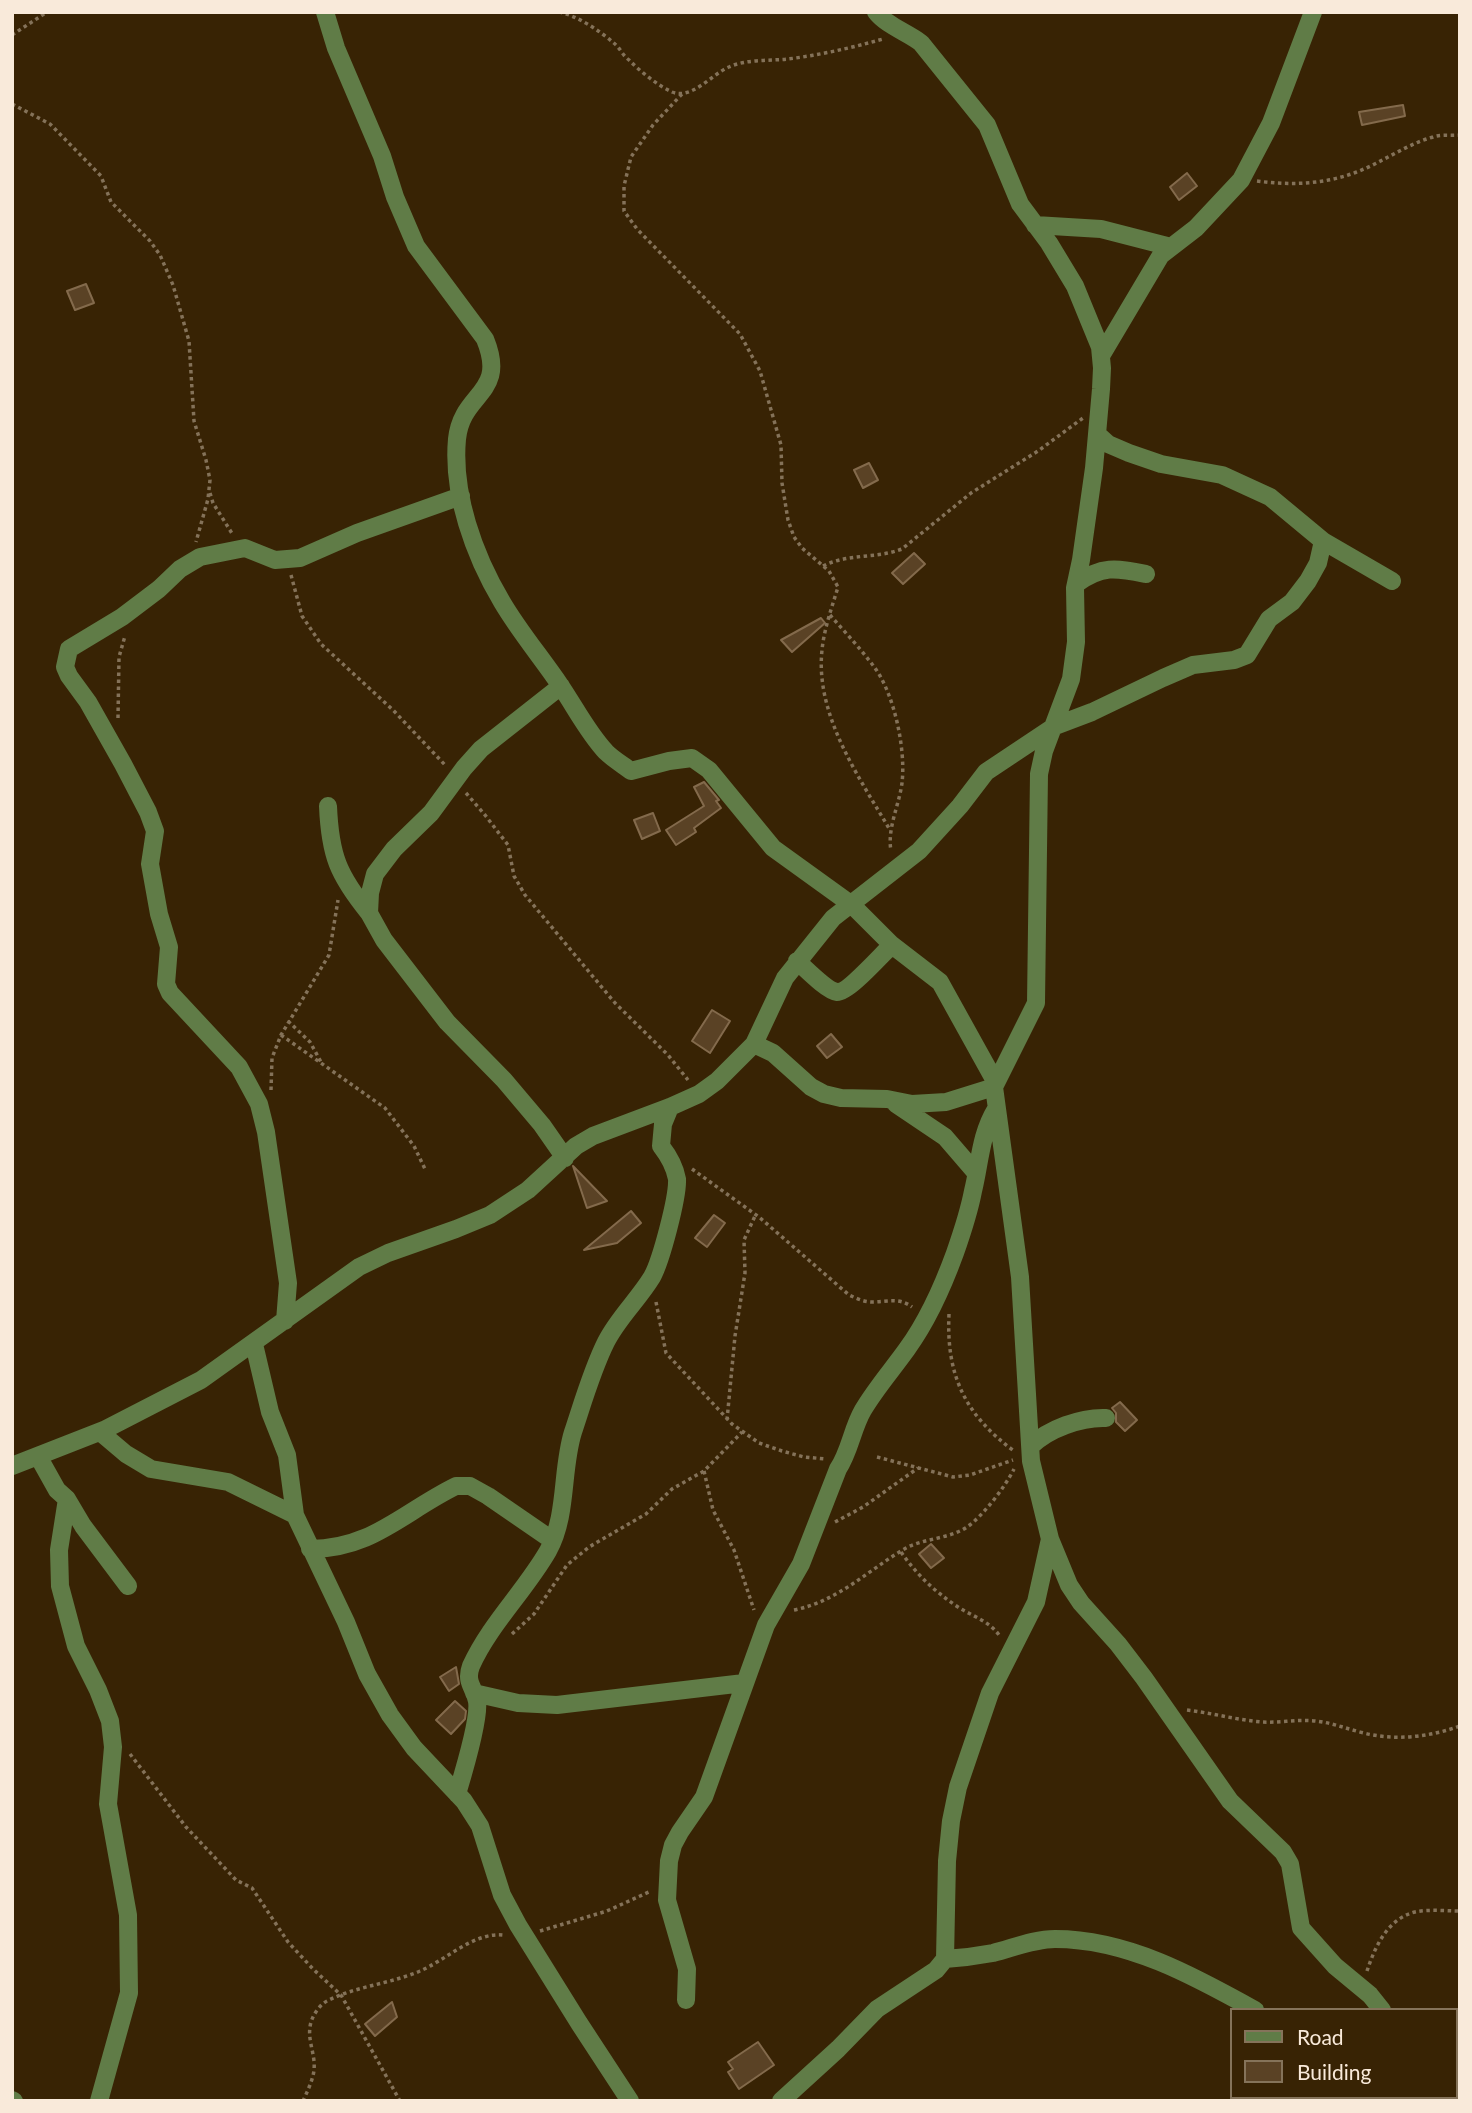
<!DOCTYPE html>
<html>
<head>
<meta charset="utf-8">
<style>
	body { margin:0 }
	#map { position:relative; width:1472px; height:2113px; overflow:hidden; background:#382304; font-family:Lato,sans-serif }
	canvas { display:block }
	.frame { position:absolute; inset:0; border:14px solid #f9eada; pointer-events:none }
	.legend { position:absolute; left:1230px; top:2008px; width:228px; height:91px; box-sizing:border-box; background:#382304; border:2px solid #85735a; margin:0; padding:9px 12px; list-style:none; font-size:21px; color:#f9eada }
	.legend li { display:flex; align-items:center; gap:14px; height:35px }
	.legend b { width:35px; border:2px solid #85735a }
</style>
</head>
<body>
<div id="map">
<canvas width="1472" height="2113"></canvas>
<div class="frame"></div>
<ul class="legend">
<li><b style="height:9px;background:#607c47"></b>Road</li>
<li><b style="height:19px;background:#5a4225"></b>Building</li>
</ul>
</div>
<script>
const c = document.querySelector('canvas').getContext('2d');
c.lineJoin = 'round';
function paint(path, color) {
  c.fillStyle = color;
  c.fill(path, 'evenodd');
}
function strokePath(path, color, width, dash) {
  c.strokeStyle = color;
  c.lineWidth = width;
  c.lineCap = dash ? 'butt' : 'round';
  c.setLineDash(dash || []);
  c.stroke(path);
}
const building = new Path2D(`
	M1403 105 1405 116 1362 125 1359 112Z
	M1187 173 1197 186 1179 200 1170 187Z
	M86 284 94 303 75 310 67 291Z
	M869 463 878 480 863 488 854 470Z
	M914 553 925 564 903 584 892 573Z
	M821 618 825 623 792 652 781 640Z
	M704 782 719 800 716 801 721 808 694 828 696 832 676 845 666 830 704 806 694 787Z
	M653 813 660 831 642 839 634 820Z
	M712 1010 730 1021 710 1053 692 1041Z
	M831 1034 842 1047 827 1058 817 1046Z
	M573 1166 607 1201 587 1208Z
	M631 1211 641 1223 617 1243 584 1250Z
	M714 1215 725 1223 707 1247 695 1238Z
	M1120 1402 1137 1420 1125 1431 1116 1422V1413L1112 1408Z
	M931 1544 944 1558 931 1568 919 1554Z
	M456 1667 459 1684 449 1691 440 1677Z
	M455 1701 466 1711 465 1719 451 1734 436 1720Z
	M392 2002 397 2017 375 2036 365 2024Z
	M758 2042 774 2065 739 2089 728 2072 733 2069 728 2062Z`);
paint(building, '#5a4225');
strokePath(building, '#836a4c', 2);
strokePath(new Path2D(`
	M559 12C578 16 600 31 615 44 620 48 623 56 629 60 641 72 657 85 672 92 692 100 712 74 729 67 746 59 769 61 788 59 820 55 851 48 883 39
	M12 35 47 12
	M682 94 653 125 631 157 624 186V211L637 229 740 334 760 371 781 445 782 483 788 520 794 537 802 548 829 571 838 587C832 607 824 629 822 650 815 715 859 777 890 830
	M12 104 50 124 101 176 111 202 150 241 160 255 173 285 189 341 194 421 206 460 210 480 208 499 196 542
	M1257 181C1293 186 1330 184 1364 169 1387 159 1408 144 1433 137 1441 134 1451 136 1460 135
	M210 493 213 503 233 535
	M823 566C849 553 876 559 902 549L971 493 1038 451 1083 418
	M291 575 302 616 321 644 393 710 446 766
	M830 615C844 631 859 647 872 664 894 691 906 749 902 783 899 806 887 828 891 851
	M118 718 119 657 125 636
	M466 793 485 815 508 845 514 876 525 895 615 1003 668 1055 688 1080
	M288 1021 310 1042 321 1062
	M281 1035 385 1108 414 1146 425 1169
	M271 1090 272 1058 281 1035 329 955 338 900
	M692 1169 759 1217 849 1295C856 1298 863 1302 872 1302 887 1302 899 1297 912 1307
	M656 1302 666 1353 732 1424 759 1443 782 1451 804 1457 826 1459
	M949 1314C946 1375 965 1415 1014 1451
	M727 1420 735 1336 745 1273 744 1240 755 1216
	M877 1457 953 1477 970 1475 1013 1460
	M704 1471 713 1510 734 1550 754 1610
	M835 1522 863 1507 918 1468
	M901 1552C917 1575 934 1591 958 1607 972 1616 989 1621 999 1635
	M794 1610C839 1601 868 1570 906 1548 925 1538 949 1539 967 1527 983 1516 1005 1487 1014 1469
	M512 1634 534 1614 567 1565 589 1547 646 1514 672 1489 704 1471 742 1432
	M1187 1710C1212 1713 1237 1720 1262 1722 1280 1723 1298 1719 1316 1721 1333 1723 1347 1729 1364 1733 1395 1741 1429 1737 1460 1726
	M130 1754 186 1827 236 1880 252 1888 288 1942 313 1969 341 1995 400 2101
	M540 1931 607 1911 651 1891
	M1367 1971C1375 1947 1387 1919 1415 1912 1429 1909 1446 1911 1460 1911
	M303 2101C307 2092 313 2080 314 2070 316 2052 304 2036 313 2017 316 2011 321 2004 327 2001 356 1986 390 1984 420 1971 446 1960 474 1932 503 1935
	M1263 2101 1265 2097`), '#847259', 3.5, [3.5, 3.5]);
strokePath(new Path2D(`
	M325 12 336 48 382 156 395 197 416 246 485 339C508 395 462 391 457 439 452 494 474 555 502 602 519 631 541 657 560 685 575 707 588 733 606 752 613 759 623 765 631 771L669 761 692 758 709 770 773 848 852 905 892 945 940 982 996 1083
	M876 12C887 26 907 32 921 43L987 125 1020 204 1049 243 1075 286 1100 347 1102 368 1101 389 1094 468 1081 560 1075 588 1076 642 1071 679 1044 751 1039 774 1036 1003 994 1087 1020 1277 1031 1461 1050 1539 1069 1585 1081 1603 1118 1644 1144 1678 1230 1801 1283 1852 1290 1864 1301 1928 1335 1966 1370 1995 1382 2010
	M1035 225 1101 229 1171 247
	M1101 356 1161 255 1196 228 1241 180 1271 123 1313 12
	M1097 434 1108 444 1129 453 1161 464 1222 475 1270 497 1323 541 1392 581
	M1076 584C1102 565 1116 568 1146 574
	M561 686 481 749 464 768 431 813 394 849 375 874 370 893 369 913 384 940 447 1022 504 1080 542 1125 565 1158
	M328 806C330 855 338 875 369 913
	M797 961C805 968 827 991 837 992 848 993 882 954 892 945
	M754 1044 773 1053 811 1087 824 1094 841 1098 887 1099 912 1104 946 1102 994 1087
	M896 1104 945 1137 976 1173
	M285 1321 288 1283 266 1132 259 1104 239 1067 170 993 166 984 169 947 159 914 150 864 155 831 148 812 123 764 88 702 69 676 65 667 69 649 122 617 159 589 180 569 200 557 245 548 275 560 300 558 357 533 461 496
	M254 1344 270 1412 287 1455 295 1515 346 1622 367 1674 390 1715 414 1748 464 1801 480 1826 502 1895 518 1925 579 2023 630 2101
	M100 1432 126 1454 151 1469 228 1482 295 1515
	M1031 1446C1048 1429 1081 1417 1106 1418
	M38 1456 57 1490 67 1499 83 1526 128 1586
	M12 1466 104 1430 201 1380 359 1267 388 1253 456 1229 490 1215 528 1190 576 1146 593 1136 670 1107 699 1094 717 1081 754 1044 785 978 833 918 919 851 960 806 986 772 1055 726 1092 712 1163 678 1193 665 1234 660 1247 655 1269 619 1292 602 1308 581 1318 563 1323 541
	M67 1499 59 1550 60 1586 76 1646 98 1690 110 1721 113 1747 108 1804 128 1915 129 1993 99 2101
	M310 1549C372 1549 403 1512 456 1486H470L488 1496 552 1540
	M474 1693 518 1703 557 1705 744 1683
	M457 1794C463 1774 480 1719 477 1701 474 1687 465 1682 471 1666 490 1624 525 1591 548 1551 568 1515 561 1470 573 1432 583 1402 592 1370 606 1342 618 1318 638 1300 652 1277 661 1261 678 1197 677 1179 675 1168 668 1155 661 1146L663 1124 670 1107
	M945 1959C961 1958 977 1956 993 1953 1013 1948 1034 1939 1055 1939 1127 1939 1194 1976 1255 2010
	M686 2000 687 1969 667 1900 669 1861 673 1845 680 1832 704 1797 766 1625 801 1564 838 1469C850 1451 852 1429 863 1410 876 1388 892 1370 907 1349 928 1320 943 1286 955 1253 962 1233 969 1212 973 1191 980 1163 980 1135 996 1109
	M1432 2097 1434 2101
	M12 2100 14 2101
	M781 2101 838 2049 877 2009 936 1970 945 1959 947 1861 951 1821 958 1787 990 1693 1036 1602 1050 1539`), '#607c47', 18);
</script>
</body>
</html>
